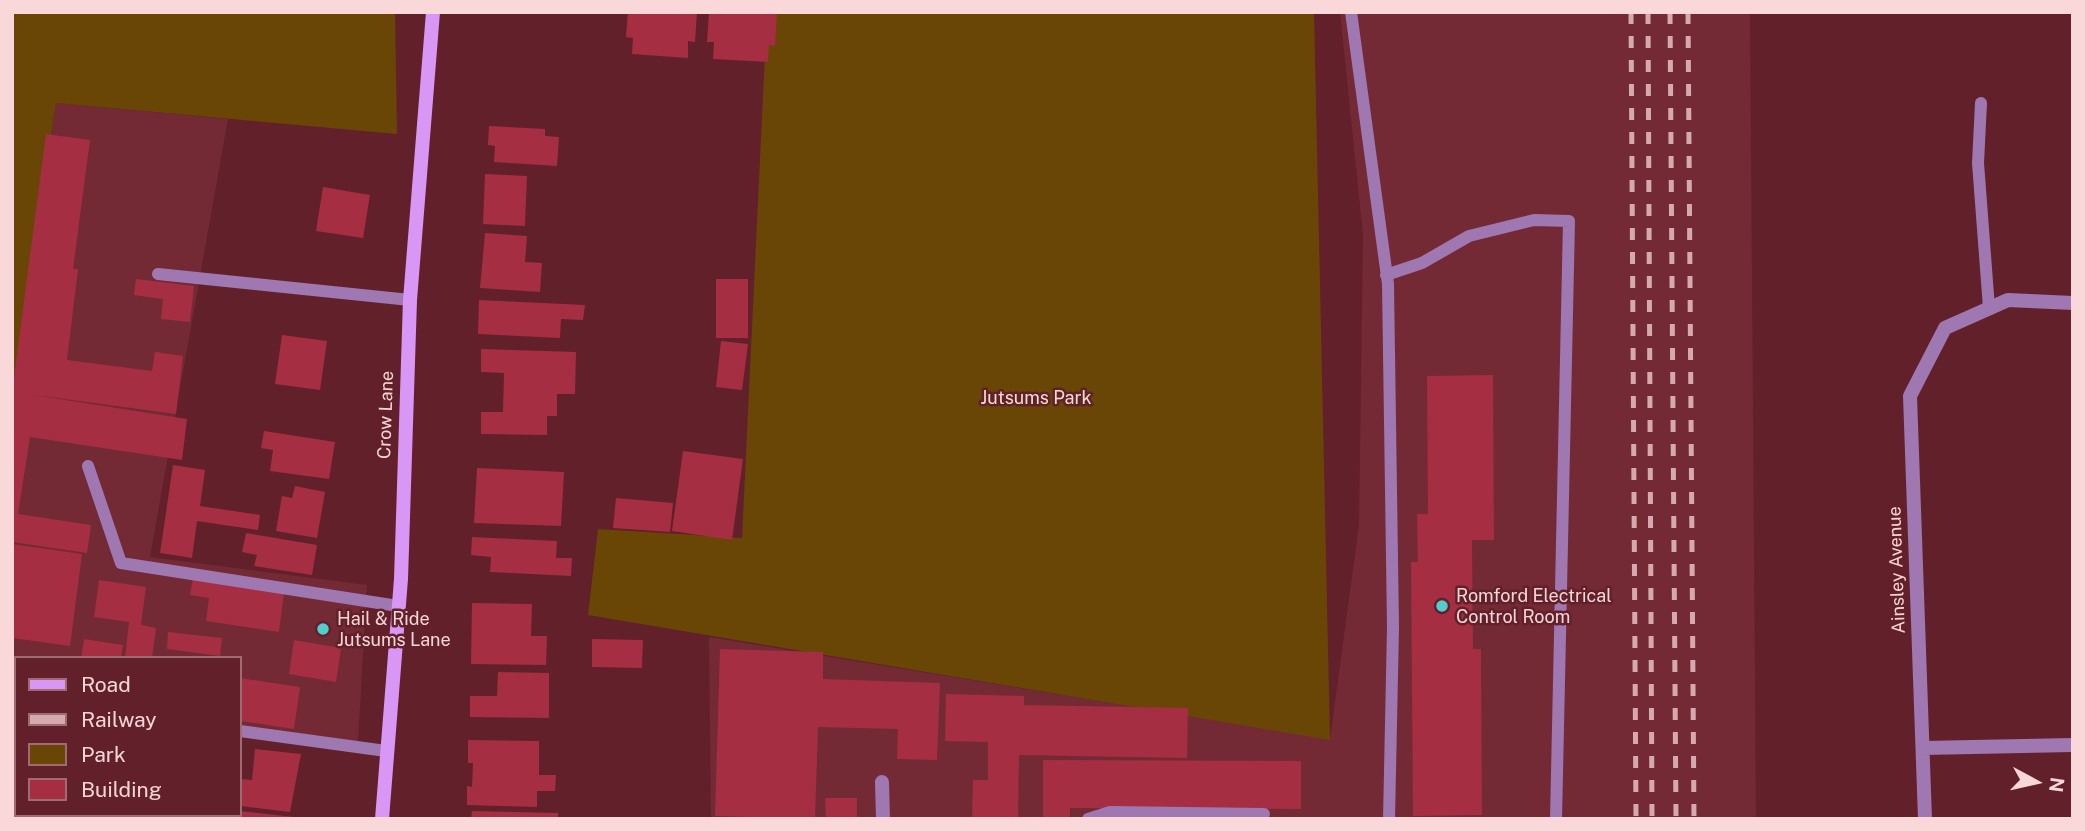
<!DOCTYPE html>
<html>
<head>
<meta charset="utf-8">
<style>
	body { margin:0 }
	#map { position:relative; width:2085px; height:831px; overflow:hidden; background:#62202a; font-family:"Public Sans",sans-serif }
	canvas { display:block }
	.frame { position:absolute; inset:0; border:14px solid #fad8da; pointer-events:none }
	.legend { position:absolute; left:14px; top:656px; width:228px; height:161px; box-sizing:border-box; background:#62202a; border:2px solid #9f6a70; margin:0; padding:9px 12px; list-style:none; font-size:21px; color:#fad8da }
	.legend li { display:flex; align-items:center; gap:14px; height:35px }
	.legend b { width:35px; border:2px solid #9f6a70 }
	.north { position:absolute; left:2001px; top:747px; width:70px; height:70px; -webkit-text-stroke:5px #62202a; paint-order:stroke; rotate:98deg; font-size:19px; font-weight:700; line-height:28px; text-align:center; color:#fad8da }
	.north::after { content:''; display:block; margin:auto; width:24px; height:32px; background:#fad8da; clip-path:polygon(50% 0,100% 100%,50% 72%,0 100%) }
</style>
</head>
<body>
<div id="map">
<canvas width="2085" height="831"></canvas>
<div class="frame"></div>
<ul class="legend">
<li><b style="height:9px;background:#d897f4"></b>Road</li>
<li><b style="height:9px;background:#d4aaae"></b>Railway</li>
<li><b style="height:19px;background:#694606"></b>Park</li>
<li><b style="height:19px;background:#a52e43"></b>Building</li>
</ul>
<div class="north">N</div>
</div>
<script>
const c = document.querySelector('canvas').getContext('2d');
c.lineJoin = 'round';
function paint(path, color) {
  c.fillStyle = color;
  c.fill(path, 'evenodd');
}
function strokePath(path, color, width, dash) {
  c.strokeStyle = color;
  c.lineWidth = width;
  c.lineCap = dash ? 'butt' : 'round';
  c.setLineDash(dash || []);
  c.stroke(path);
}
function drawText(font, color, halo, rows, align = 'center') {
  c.font = font + ' "Public Sans",sans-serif';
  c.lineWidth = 5;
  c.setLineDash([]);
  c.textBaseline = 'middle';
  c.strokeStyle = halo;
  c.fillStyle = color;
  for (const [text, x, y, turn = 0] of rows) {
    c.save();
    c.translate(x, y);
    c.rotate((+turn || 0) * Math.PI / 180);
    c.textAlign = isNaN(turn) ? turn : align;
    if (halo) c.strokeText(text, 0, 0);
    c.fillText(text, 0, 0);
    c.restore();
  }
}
paint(new Path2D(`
	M1340 12H1750L1756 819H711L709 637 1330 739 1359 525 1363 235Z
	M56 103 228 119 150 557 367 585 358 742 240 728V658H16V700L12 699V391Z`), '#732a35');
paint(new Path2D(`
	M12 12H395L397 134 56 103 12 391Z
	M767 12H1314L1330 740 588 615 598 529 742 538Z`), '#694606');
paint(new Path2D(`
	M628 12H697L695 42 688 41V58L632 54 633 38 626 37Z
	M709 12H777L775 46 769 45 768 62 713 59 714 42H707Z
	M489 126 545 129V136L559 137 557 166 494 162 495 146 488 145Z
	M46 134 90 140 73 269H78L67 360 152 371 155 352 183 356 176 414 27 394 187 419 182 460 30 437 18 514 91 525 87 553 12 542V392Z
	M485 174 527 176 525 226 483 224Z
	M323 187 370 195 363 238 316 231Z
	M485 233 527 236 525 262 542 263 540 292 480 288Z
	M136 279 194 286 190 322 161 319 163 299 134 295Z
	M716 279H748V338H716Z
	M479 300 585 305 583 320 561 319 560 338 478 334Z
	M282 335 327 341 320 390 275 384Z
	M721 341 748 344 742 390 716 387Z
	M481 349 576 352 575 394H557V416H547V435L481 434V412H503L504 373 481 372Z
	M1493 375 1494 540H1472L1473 649H1481L1482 815 1413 816 1411 562H1418L1417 514H1428L1427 376Z
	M264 431 335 442 329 479 270 471 273 450 261 448Z
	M683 451 743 459 732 540 672 531Z
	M173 465 205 470 200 506 260 515 258 530 197 521 192 558 160 553Z
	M477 468 564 472 561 526 474 523Z
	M295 486 325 492 317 538 276 531 282 496 292 498Z
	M616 498 673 503 670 532 613 528Z
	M246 533 317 545 312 575 254 566 257 555 242 552Z
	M472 537 557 541 556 558H572L571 576 490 572 491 557 471 555Z
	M12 544 82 554 70 646 12 638Z
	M193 579 284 592 279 632 206 621 209 598 190 595Z
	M99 580 146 587 141 625 156 628 152 658H125L129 622 94 617Z
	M472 603 532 604 531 636H547L546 665 471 664Z
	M168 632 222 638 220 656 167 649Z
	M84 639 123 645 121 658H81Z
	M592 639 643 640 642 668 592 667Z
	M294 640 341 648 336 682 289 674Z
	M720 649 823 652V679L940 683 937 760 897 759 898 729 818 727 815 819 715 816Z
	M498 672 549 673V718L470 717V696H497Z
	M240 678 300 687 294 729 240 721Z
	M946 694 1024 696V705L1188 708 1187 758 1019 755 1018 819H972L973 780H988V742L945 741Z
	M468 740 539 741V775H556L555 791H537V807L467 805V786L472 787 473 763H468Z
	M255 749 301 754 290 812 240 806V779L252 780Z
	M1043 760 1301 761V809L1070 808V819H1043Z
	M825 798H857V819H826Z
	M240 811 294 817V819H232V815H240Z
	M472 811 558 813V819H471Z
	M118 815H149V819H117Z`), '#a52e43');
strokePath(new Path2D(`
	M1351 12 1388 284 1393 627 1389 819
	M1981 103 1978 163 1989 308
	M158 274 410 300
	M1386 275 1422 263 1469 236 1534 220 1569 221 1556 819
	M88 466 121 563 398 606
	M12 696 16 700
	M240 731 386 751
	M1088 819 1110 812 1264 814`), '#9f77b1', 12);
strokePath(new Path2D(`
	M1923 748 2073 745
	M882 782 883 819
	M1925 819 1910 396 1945 328 2008 300 2073 303`), '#9f77b1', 14);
strokePath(new Path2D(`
	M382 819 401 579 410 300 433 12`), '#d897f4', 14);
strokePath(new Path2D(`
	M1631 12 1636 819
	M1648 12 1652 819
	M1670 12 1676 819
	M1688 12 1694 819`), '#d4aaae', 5, [12, 12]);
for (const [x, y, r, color] of [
	[1442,606,7,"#52cdcd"],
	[323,629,7,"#52cdcd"]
]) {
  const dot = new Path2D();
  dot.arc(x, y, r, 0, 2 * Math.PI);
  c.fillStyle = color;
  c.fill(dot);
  strokePath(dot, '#62202a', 2.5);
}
drawText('18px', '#f3e1c9', '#62202a', [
	["Jutsums Park",1036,398]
]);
drawText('18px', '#fad8da', '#62202a', [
	["Crow Lane",386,415,-88],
	["Ainsley Avenue",1897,570,-92]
]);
drawText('18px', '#fad8da', '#62202a', [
	["Romford Electrical",1456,596],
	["Control Room",1456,617],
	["Hail & Ride",337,619],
	["Jutsums Lane",337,640]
], 'left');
</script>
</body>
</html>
